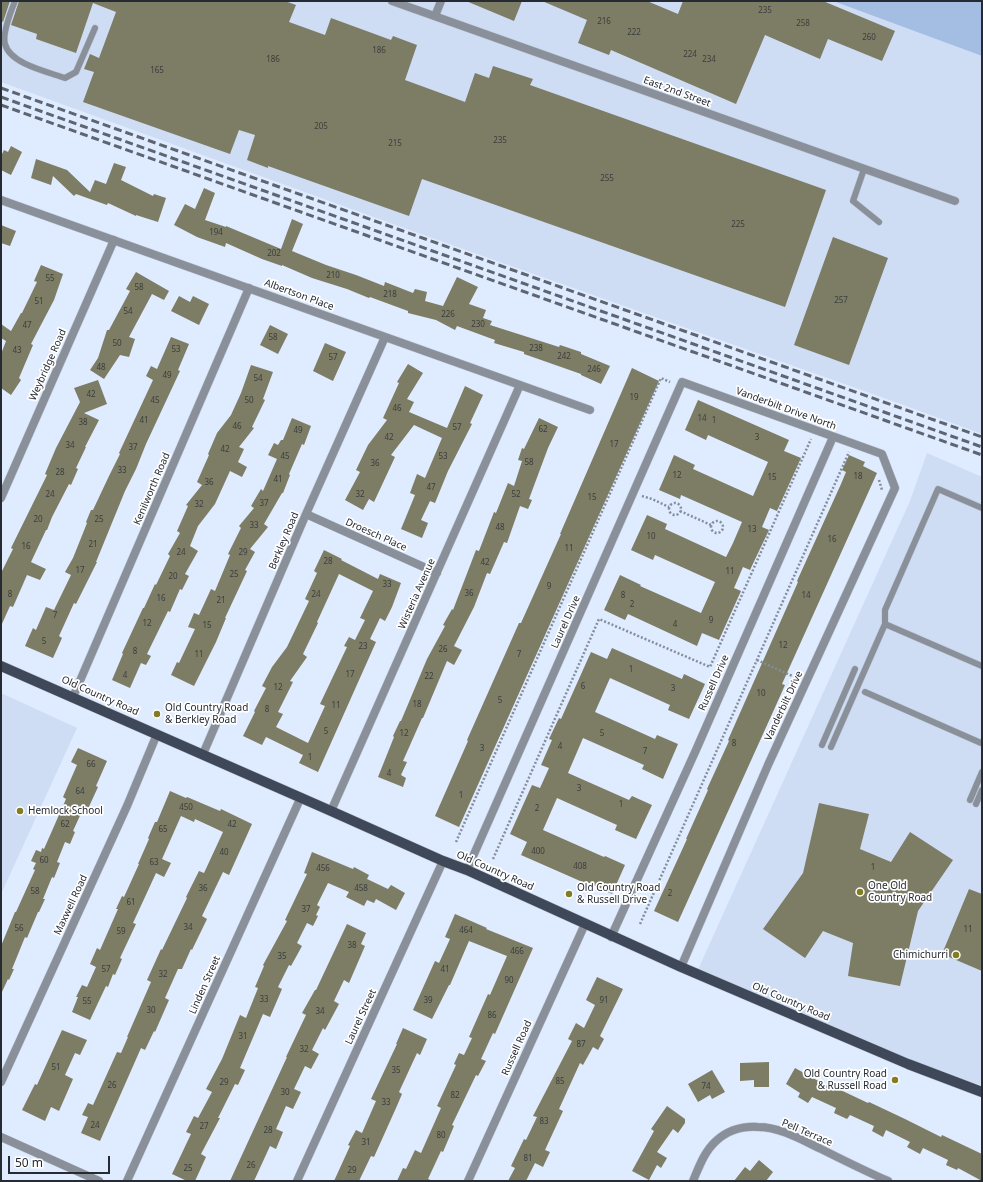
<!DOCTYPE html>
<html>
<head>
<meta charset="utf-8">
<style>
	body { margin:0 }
	#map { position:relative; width:983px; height:1182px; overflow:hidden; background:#dfebfe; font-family:"Noto Sans",sans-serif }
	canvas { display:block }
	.frame { position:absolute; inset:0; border:2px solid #252a33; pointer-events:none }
	.scale { position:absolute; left:8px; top:1156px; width:102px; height:18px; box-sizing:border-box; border:2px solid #252a33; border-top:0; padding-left:5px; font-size:12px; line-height:14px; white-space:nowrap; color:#252a33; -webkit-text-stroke:3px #fff; paint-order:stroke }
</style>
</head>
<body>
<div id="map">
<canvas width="983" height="1182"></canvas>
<div class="frame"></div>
<div class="scale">50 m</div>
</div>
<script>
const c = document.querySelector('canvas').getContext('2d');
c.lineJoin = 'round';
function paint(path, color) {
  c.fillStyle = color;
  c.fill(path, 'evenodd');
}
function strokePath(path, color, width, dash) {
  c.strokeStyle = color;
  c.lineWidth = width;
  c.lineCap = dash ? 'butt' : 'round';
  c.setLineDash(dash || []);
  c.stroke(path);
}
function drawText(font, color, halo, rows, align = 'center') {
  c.font = font + ' "Noto Sans",sans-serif';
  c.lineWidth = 3.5;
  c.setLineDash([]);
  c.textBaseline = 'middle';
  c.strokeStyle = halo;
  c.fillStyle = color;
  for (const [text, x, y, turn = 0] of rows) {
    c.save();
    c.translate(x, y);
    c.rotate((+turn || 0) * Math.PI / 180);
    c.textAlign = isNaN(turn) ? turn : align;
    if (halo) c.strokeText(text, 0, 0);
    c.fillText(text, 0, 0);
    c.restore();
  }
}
paint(new Path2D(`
	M1 1H833L982 56V434L898 403 415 232 1 82Z
	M927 453 982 477V1085L917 1068 696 974 910 501Z
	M1 693 77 728 1 894Z`), '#ceddf4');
paint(new Path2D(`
	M833 1H982V56Z`), '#a4bde2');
paint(new Path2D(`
	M1 1H10L3 22 1 21Z
	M19 1H285L296 5 289 22 325 35 331 18 391 40 393 36 417 45 405 80 465 102 475 73 489 78 493 66 533 79 530 85 826 190 785 307 422 179 409 216 268 166V168L247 160 255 135 239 130 230 154 83 102 94 72 84 69 90 54 99 58 116 12 93 3 76 53 36 39 37 34 11 25Z
	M466 1H522L514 21Z
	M542 1H647L678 14 683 1H823L895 31 882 61 828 39 820 59 765 35 736 104 611 50 609 55 578 43 587 20Z
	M11 146 22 152 11 175 1 170V156L4 150 8 152Z
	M36 159 67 170 90 192 95 180 106 184 114 163 126 167 121 180 153 196 154 194 166 198 158 222 136 215V216L108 203 107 205 76 194 74 196 53 176 51 185 31 178Z
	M204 188 215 193 205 220 226 227V226L281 249 292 219 303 224 292 251 326 265 356 275 384 286 385 282 413 293 415 289 427 292 425 301 443 306 457 277 478 287 469 304 486 310 483 318 492 321 490 325 559 347 560 345 581 352V354L610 366 601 384 581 375V374L524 354V352L494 343 495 340 457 326 455 330 436 320 408 313V311L370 297 369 298 347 289 312 278 282 265V266L262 259 226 243 225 247 197 237 174 225 185 204 195 209Z
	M1 225 16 231 10 246 1 243Z
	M833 237 888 258 849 365 794 345Z
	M41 265 63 274 54 300 31 344 33 345 19 378 21 380 11 395 1 388V354L6 341 1 338V324L11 331 21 313H22L37 282 34 281Z
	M136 272 169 291 164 300 152 294 129 337 135 339 129 357 120 355 104 379 90 370 98 358 107 330H109L130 291 126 289Z
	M179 296 190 302 193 296 209 304 199 325 171 311Z
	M270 325 288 334 278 354 260 345Z
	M171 337 189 344 178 370 180 371 146 444 136 469 125 491 96 562H97L76 604 74 603 59 636 62 638 53 658 25 646 33 628 36 630 46 607 54 610 71 575 65 572 73 558 87 523 86 522 91 510H93L109 476 120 454 119 453 153 380 146 376 151 366 157 369Z
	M325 343 346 352 333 381 313 371Z
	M408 364 423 373 407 399 414 402 409 412 447 428 465 386 483 395 470 423 472 424 448 471 435 503 430 501 421 520 428 523 422 538 401 529 415 495 410 493 417 474 425 478 442 438 414 425 391 455 395 457 374 502 369 499 363 510 345 500 360 472 356 470 368 445 387 420 383 418 399 383 397 382Z
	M251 365 273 372 263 399 265 400 252 427 254 428 239 447 244 449 238 462 247 467 242 477 230 471 215 504 198 526 190 546 198 551 185 574 189 576 182 590 180 589 170 612 168 611 147 654 151 656 146 665 141 663 130 688 112 680 123 654 122 653 143 608H144L155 584 156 585 170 556 168 554 180 533 177 531 188 506 186 505 202 485 197 482 209 455 208 454 217 433 231 415 241 393Z
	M632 368 659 381 459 827 435 816 468 741 467 740 519 623H521L561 534H560Z
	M98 380 107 404 84 413 99 420 85 447H86L76 468 78 469 71 485 69 484 52 517 47 530H46L31 562 46 569 40 580 27 575 13 607 10 606 1 626V573L13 549 11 548 47 475 45 474 56 448 80 402 74 388Z
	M698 400 789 440 784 451 801 458 777 511 770 508 762 527 769 530 750 570 743 567 734 588 741 591 719 640 702 633 697 646 628 614 625 620 604 610 620 575 641 585 640 586 701 613 715 582 655 555 653 560 631 550 647 515 667 524 665 529 726 557 733 543 742 522 681 495 680 499 659 490 674 455 695 465 693 469 753 496 768 462 708 435 706 440 685 430Z
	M292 418 311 426 304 445 302 444 289 474 290 475 283 493H282L264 524 268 527 250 549 255 552 245 570 247 571 225 618H226L216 642 194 686 171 675 177 662 179 663 195 629 188 627 194 613 199 615 211 589 215 591 230 555 228 554 241 528 239 526 254 508 251 506 261 489 263 491 277 459 268 455 274 443 278 445 281 440H283Z
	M539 418 558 427 548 448 529 499 532 500 528 509 520 506 507 543 504 542 490 574 487 573 474 607 454 646 462 650 454 665 447 661 423 718H422L403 761 407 762 401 775 406 778 403 787 378 777 394 737 393 736 400 721H401L427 659 445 626 443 625 452 609 453 610 476 550 479 551 494 512 496 513 508 483 514 486 522 461 518 460 522 448 524 449Z
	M849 455 865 462 863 466 877 473 782 684 785 685 777 703 678 922 654 911 687 839H686L708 790 707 789 729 741 728 740 798 582 797 581 841 484 846 472 842 470Z
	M324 550 342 559 341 560 378 579 380 574 401 583 392 607 385 621 380 618 370 639 376 642 318 772 299 763 303 755 266 737 262 745 243 736 255 712 254 711 266 688 262 686 272 667 287 647 309 601 305 599 317 573 314 571ZM339 574 373 591 360 618 365 620 355 640 349 637 344 646 347 647 320 704 325 706 308 743 276 727 283 714 278 712 293 682 290 681 307 657 303 654 318 623 317 622Z
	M612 648 682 679 684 674 705 684 689 719 668 710 670 705 610 678 595 712 655 739 657 735 678 744 663 779 642 769 644 765 583 738 568 773 629 800 632 796 652 805 636 839 615 830 617 825 557 798 543 830 604 857 605 856 625 865 612 894 587 882V884L521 855 527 842 510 834 532 785 540 788 549 768 541 765 552 740 549 739 559 718 561 719 591 652 607 659Z
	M78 748 107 761 96 786 98 787 87 811 83 809 73 831 75 832 70 844 65 842 57 862 60 863 54 878 52 877 43 899H45L39 912H38L27 938 25 937 12 969H14L9 980 8 979 1 994V946L15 912H16L35 870 33 869 36 863 31 861 36 850 41 852 42 848 44 849 66 799 63 797 77 765 71 762Z
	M170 791 186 798 187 797 220 811 221 809 252 824 229 875 223 872 202 916 207 919 192 950 191 949 182 969H178L165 998 169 1000 155 1032 154 1031 145 1050 141 1048 100 1141 81 1133 88 1117 82 1115 88 1103 93 1105 117 1052 121 1053 128 1037H127L151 982 147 980 161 949 162 950 187 898 186 897 199 871 204 873 223 832 195 819 194 822 181 816 162 859 171 863 164 877 156 873 133 923 136 924 120 958 122 959 115 975 113 974 108 987 106 986 90 1020 72 1012 78 997H76L82 985 87 987 96 967 90 964 97 948 100 950 118 909H116L122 896 124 897 139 864H138L149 839 148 838 155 822H157Z
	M819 803 869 814 860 849 891 862 910 832 953 860 918 911 900 986 848 976 853 943 823 931 805 958 763 929 803 873Z
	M312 852 353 869 354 867 369 875 367 879 388 889 391 885 405 893 396 910 376 899 374 903 367 900 364 906 346 897 349 892 328 883 317 905 320 907 316 915 318 916 313 926 307 923 297 943 302 946 291 966 289 965 278 987 282 989 270 1017 263 1014 240 1068 245 1070 238 1085 235 1084 218 1118H220L201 1154 206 1157 195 1181H187L172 1174 191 1134 186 1132 194 1116 198 1118 212 1092 206 1089 222 1059 240 1015 246 1018 258 988 255 987 264 966 263 965 287 921 285 920 307 874 304 873Z
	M969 889 982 894V971L942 954Z
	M455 914 487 928 486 929 533 948 495 1034 493 1033 481 1059 486 1061 478 1076 476 1075 452 1125 454 1126 443 1152 441 1151 428 1179 433 1181H397L403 1168 406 1169 415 1150 421 1153 441 1108 437 1106 456 1065 454 1064 459 1053 464 1055 472 1038 469 1037 488 994 490 995 507 956 469 941 450 985H449L432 1019 413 1010 435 961 439 963 450 939 445 937Z
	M347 924 366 933 361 944 365 946 349 983 344 980 334 1001 339 1004 325 1030 323 1028 312 1050 319 1054 311 1069 305 1066 294 1089 301 1092 293 1109 286 1106 276 1129 283 1132 276 1149 270 1146 254 1181H230L287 1057H286L306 1015 302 1013 315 990H316Z
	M597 977 623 989 600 1036 604 1039 598 1050 593 1047 583 1065 580 1063 559 1109 563 1111 545 1150 550 1152 543 1167 535 1163 526 1181H508L515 1168 511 1166 524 1139 526 1140 537 1117 533 1116 572 1041 568 1039 576 1023 584 1028 595 1005 586 1000Z
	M403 1028 427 1039 420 1055 417 1053 399 1092 402 1094 396 1108 374 1157 371 1156 359 1181H334L350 1146 348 1145 356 1130 362 1133 376 1101 371 1099 397 1044H396Z
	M62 1030 87 1040 80 1055 75 1053 65 1075 73 1079 59 1111 51 1107 45 1121 22 1110 35 1084 37 1085Z
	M769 1062V1087H754V1080L740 1081V1063Z
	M795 1068 831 1088 832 1086 868 1103 869 1102 905 1119 941 1137 942 1135 982 1154V1181L958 1168 957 1170 946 1165 948 1160 923 1148 920 1154 907 1147 910 1142 886 1130 883 1137 872 1131 874 1126 850 1115 847 1119 834 1113 836 1108 812 1097 808 1103 798 1097 800 1093 786 1084Z
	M712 1070 725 1092 712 1099 710 1095 698 1102 688 1084Z
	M667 1106 685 1119V1123L678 1133 673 1129 657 1152 667 1158 661 1168 657 1165 649 1180 632 1171 654 1131 651 1129Z
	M759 1160 773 1172 766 1181H734L745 1167 750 1171Z`), '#7d7c64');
const service = new Path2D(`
	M15 1C11 11 2 34 5 44 10 64 48 72 65 78L76 72 95 28
	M864 169 853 201 879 222
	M885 624 982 666
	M865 692 981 743 982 742
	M822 745 855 669
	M831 747 885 624V610L938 489 982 508
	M970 800 982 772
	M976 804 982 790`);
const minor = new Path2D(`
	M435 16 441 1
	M1 200 590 410
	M1 498 114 240
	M306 514 437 573
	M73 697 249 288
	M203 754 306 514 385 337
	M331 811 520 385
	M467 870 682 382 882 454 895 488 768 765 681 967
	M611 937 696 750 833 437
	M1 1082 127 806 157 734
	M1 1137 99 1181
	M127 1181 301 797
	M297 1181 443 861
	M468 1181 585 924
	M693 1181C699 1167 704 1152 716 1141 727 1131 742 1126 758 1127 780 1127 802 1140 821 1149 843 1160 865 1171 888 1181`);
const tertiary = new Path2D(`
	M392 1 955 201`);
const primary = new Path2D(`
	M1 666 331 811 443 861 467 870 681 967 908 1064 982 1092`);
strokePath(service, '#bec8d9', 7);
strokePath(minor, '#bec8d9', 9);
strokePath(tertiary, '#bec8d9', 9);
strokePath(primary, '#bec8d9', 11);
strokePath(new Path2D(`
	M879 480 882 490
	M642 496 652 499 669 507
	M669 509a6 6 0 1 1 12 0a6 6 0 1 1-12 0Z
	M680 511 711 525
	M711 527a6 6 0 1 1 12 0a6 6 0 1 1-12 0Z
	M757 660 790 675 797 677
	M456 842 661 378 670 382
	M493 859 599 619 710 667 811 439
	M640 924 849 452`), '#848d9b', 2.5, [2, 2]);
strokePath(service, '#8a909a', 6);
strokePath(minor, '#8a909a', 8);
strokePath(tertiary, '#8a909a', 8);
strokePath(primary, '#3e4858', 10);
strokePath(new Path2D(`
	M1 88 982 437
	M1 97 982 447
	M1 105 982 455`), '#5e6571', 3, [8, 4]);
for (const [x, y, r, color] of [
	[157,714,4,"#827c23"],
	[20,811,4,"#827c23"],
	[860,892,4,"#827c23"],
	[569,894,4,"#827c23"],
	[956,955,4,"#827c23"],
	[895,1080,4,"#827c23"]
]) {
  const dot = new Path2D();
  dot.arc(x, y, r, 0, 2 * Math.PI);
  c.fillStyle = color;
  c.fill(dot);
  strokePath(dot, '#fff', 1.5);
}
drawText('8px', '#3b3e3f', null, [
	["235",765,11],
	["216",604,22],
	["258",803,24],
	["222",634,33],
	["260",869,38],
	["186",379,51],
	["224",690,55],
	["186",273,60],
	["234",709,60],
	["165",157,71],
	["205",321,127],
	["235",500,141],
	["215",395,144],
	["255",607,179],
	["225",738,225],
	["194",216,233],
	["202",274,254],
	["210",333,276],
	["55",50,279],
	["58",139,288],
	["218",390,295],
	["257",841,301],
	["51",39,302],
	["54",128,312],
	["226",448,315],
	["230",478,325],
	["47",27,326],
	["58",273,338],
	["50",117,344],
	["238",536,349],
	["53",176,350],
	["43",17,351],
	["242",564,357],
	["57",333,358],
	["48",101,368],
	["246",594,370],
	["49",167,376],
	["54",258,379],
	["42",91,395],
	["19",634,398],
	["45",155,401],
	["50",249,401],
	["46",397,409],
	["14",702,419],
	["41",144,421],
	["1",714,421],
	["38",83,423],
	["46",237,427],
	["57",457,428],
	["62",543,430],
	["49",298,431],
	["42",389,438],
	["3",757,438],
	["17",614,445],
	["34",70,446],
	["37",133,448],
	["42",225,450],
	["45",285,457],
	["53",443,457],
	["58",529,463],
	["36",375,464],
	["33",122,471],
	["28",60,473],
	["12",677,476],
	["18",858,477],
	["15",772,478],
	["41",278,480],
	["36",209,483],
	["47",431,488],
	["24",50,495],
	["32",360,495],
	["52",516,495],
	["15",592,498],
	["37",264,504],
	["32",199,505],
	["20",38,520],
	["25",99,520],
	["33",254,526],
	["48",500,528],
	["13",752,530],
	["10",651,537],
	["16",832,540],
	["21",93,545],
	["16",26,547],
	["11",569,549],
	["24",181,553],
	["29",243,553],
	["28",328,562],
	["42",485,563],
	["17",80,571],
	["11",730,572],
	["25",234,575],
	["20",173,577],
	["33",387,585],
	["9",549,587],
	["36",469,594],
	["8",10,595],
	["24",316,595],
	["8",623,596],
	["14",806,596],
	["16",161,599],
	["21",221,601],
	["2",632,605],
	["7",55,616],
	["9",711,621],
	["12",147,624],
	["4",675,625],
	["15",207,626],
	["5",44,642],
	["12",783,646],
	["23",363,647],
	["26",443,650],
	["8",135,652],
	["11",199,655],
	["7",519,655],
	["1",631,670],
	["17",350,675],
	["4",125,676],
	["22",429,677],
	["6",583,687],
	["12",278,688],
	["3",673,689],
	["10",761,694],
	["5",500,701],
	["18",417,705],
	["11",336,706],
	["8",267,710],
	["5",326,732],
	["12",404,734],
	["5",602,734],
	["8",734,744],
	["4",560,747],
	["3",482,749],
	["7",645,752],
	["1",310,758],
	["66",91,765],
	["4",389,774],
	["3",579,789],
	["64",80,792],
	["1",461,796],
	["1",621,805],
	["450",186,808],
	["2",537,809],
	["62",65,825],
	["42",232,825],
	["65",163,830],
	["400",538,852],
	["40",224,853],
	["60",44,861],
	["63",154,863],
	["408",580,867],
	["1",873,868],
	["456",323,869],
	["36",203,889],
	["458",361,889],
	["58",35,892],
	["2",670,894],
	["61",131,903],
	["37",306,910],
	["34",188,928],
	["56",19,929],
	["11",968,930],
	["464",466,931],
	["59",121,932],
	["38",352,946],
	["466",517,952],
	["35",282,957],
	["57",106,970],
	["41",445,970],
	["32",163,975],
	["90",509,981],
	["33",264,1000],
	["39",428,1001],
	["91",604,1001],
	["55",87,1002],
	["30",151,1011],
	["34",320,1012],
	["86",492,1016],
	["31",243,1037],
	["87",581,1045],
	["32",304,1050],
	["51",56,1068],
	["35",396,1071],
	["85",560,1082],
	["29",224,1083],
	["26",112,1086],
	["74",706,1087],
	["30",285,1093],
	["82",455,1096],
	["33",386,1103],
	["83",544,1122],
	["24",95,1126],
	["27",204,1127],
	["28",268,1131],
	["80",441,1136],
	["31",366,1143],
	["81",528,1159],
	["26",251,1166],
	["25",188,1169],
	["29",352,1171]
]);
drawText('10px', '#252a33', '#fff', [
	["East 2nd Street",677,92,20],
	["Albertson Place",299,295,20],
	["Weybridge Road",48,365,-66],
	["Vanderbilt Drive North",786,409,20],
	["Kenilworth Road",152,489,-67],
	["Droesch Place",376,535,24],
	["Berkley Road",284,541,-67],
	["Wisteria Avenue",417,594,-66],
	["Laurel Drive",566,622,-66],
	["Russell Drive",714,683,-66],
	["Old Country Road",100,696,24],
	["Vanderbilt Drive",784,706,-65],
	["Old Country Road",495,871,24],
	["Maxwell Road",71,905,-65],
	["Linden Street",205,985,-66],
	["Old Country Road",791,1002,23],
	["Laurel Street",361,1017,-65],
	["Russell Road",517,1048,-66],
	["Pell Terrace",807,1133,23]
]);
drawText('10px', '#252a33', '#fff', [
	["Old Country Road",165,708],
	["& Berkley Road",165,720],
	["Hemlock School",28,811],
	["One Old",868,886],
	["Country Road",868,898],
	["Old Country Road",577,888],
	["& Russell Drive",577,900],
	["Chimichurri",948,955,"right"],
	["Old Country Road",887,1074,"right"],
	["& Russell Road",887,1086,"right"]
], 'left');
</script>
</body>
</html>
